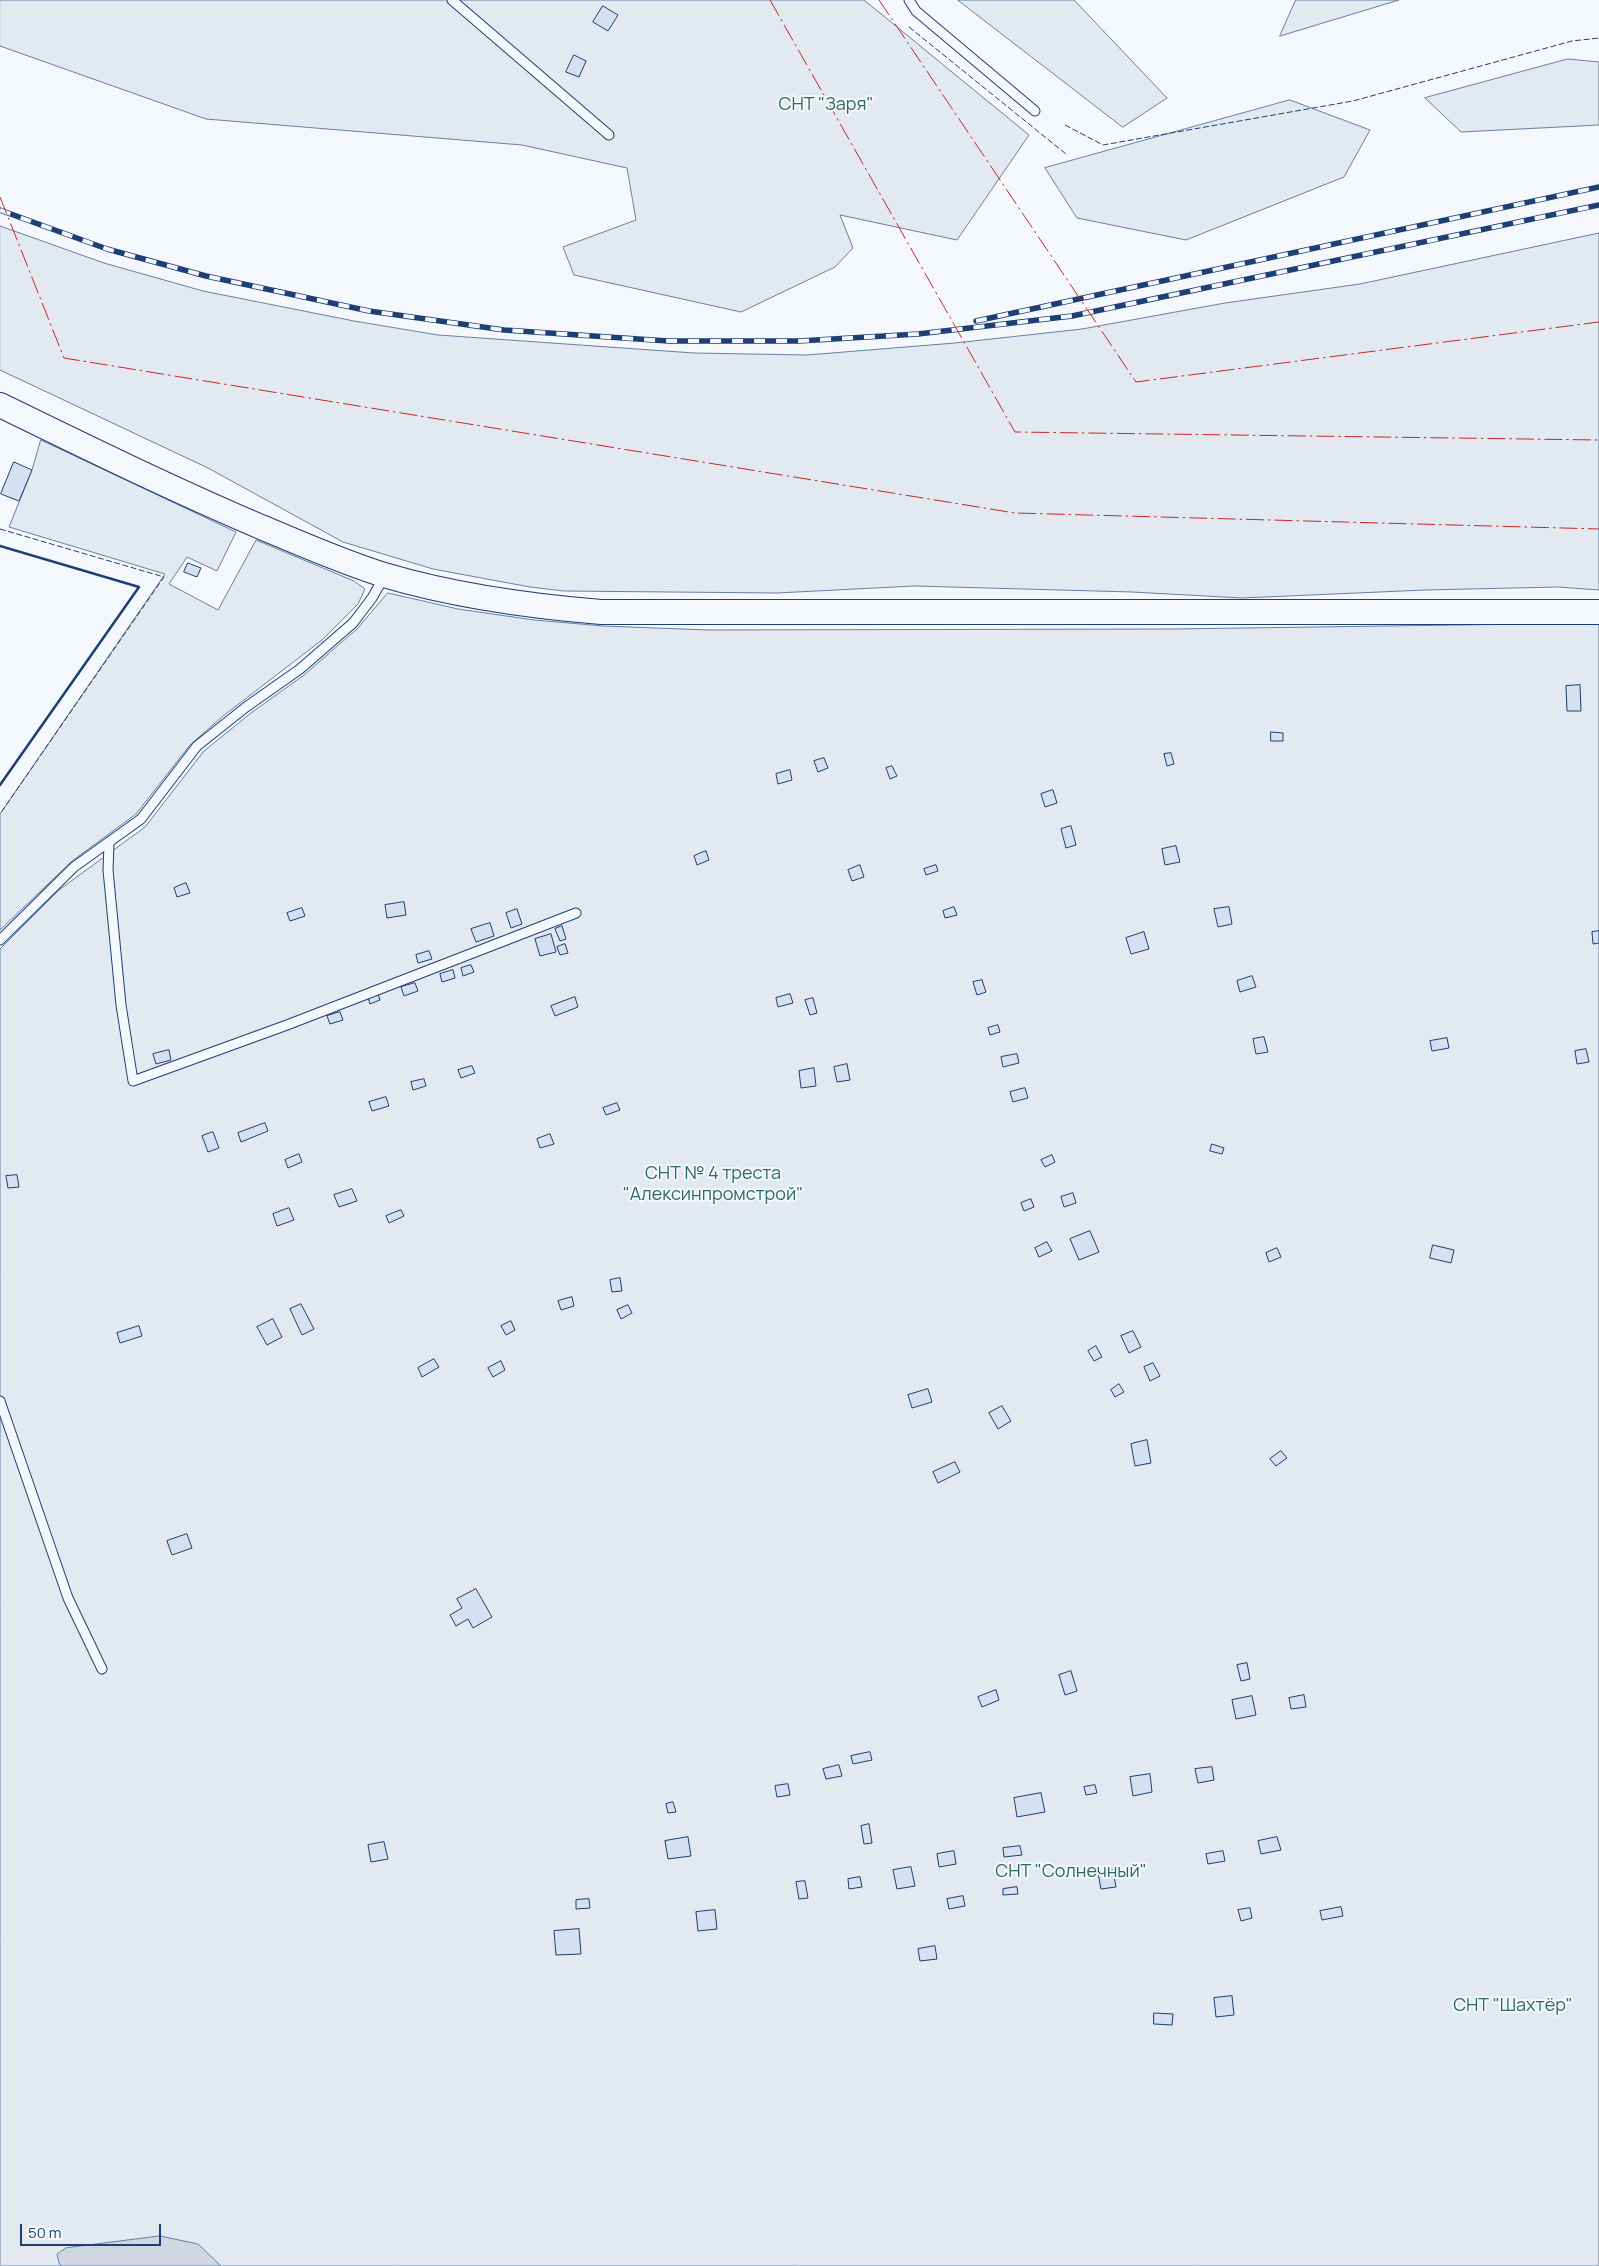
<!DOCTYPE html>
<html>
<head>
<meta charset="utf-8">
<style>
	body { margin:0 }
	#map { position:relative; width:1599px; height:2266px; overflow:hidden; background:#f4f7fb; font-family:Manrope,sans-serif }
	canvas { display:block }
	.scale { position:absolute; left:20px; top:2224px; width:141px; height:22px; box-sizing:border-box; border:2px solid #1d3f73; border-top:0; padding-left:6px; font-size:15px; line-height:18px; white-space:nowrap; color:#1d3f73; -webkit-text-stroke:4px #f4f7fb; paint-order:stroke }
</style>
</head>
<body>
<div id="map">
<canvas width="1599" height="2266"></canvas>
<div class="scale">50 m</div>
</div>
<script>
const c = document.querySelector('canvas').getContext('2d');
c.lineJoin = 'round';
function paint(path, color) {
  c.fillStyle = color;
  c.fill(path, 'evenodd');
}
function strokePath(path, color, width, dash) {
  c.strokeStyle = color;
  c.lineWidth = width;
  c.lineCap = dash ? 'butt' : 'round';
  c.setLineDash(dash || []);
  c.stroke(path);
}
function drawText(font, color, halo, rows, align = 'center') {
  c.font = font + ' Manrope,sans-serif';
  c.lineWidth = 4;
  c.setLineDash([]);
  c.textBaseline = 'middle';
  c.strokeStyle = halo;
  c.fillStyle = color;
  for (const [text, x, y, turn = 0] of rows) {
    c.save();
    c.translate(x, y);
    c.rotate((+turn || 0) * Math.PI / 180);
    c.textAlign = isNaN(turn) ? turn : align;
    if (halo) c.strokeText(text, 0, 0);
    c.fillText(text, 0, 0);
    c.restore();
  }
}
const green = new Path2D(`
	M0 0H864L1029 135 957 240 840 215 853 248 835 267 741 312 574 275 563 247 636 220 627 168 522 145 206 119 0 46Z
	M958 0H1074L1167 98 1123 127Z
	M1296 0H1399L1280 36Z
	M1568 59 1599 62V125L1461 132 1425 98Z
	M1290 100 1370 130 1344 177 1186 240 1077 218 1045 168Z
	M0 226 104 263 203 291 354 321 438 335 694 353 807 355 955 343 1082 329 1225 303 1360 284 1599 233V590L1558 587 1425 590 1242 598 1132 592 914 586 777 593 564 591 530 587 433 569 343 542 208 468 0 370Z
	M41 440 236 532 217 571 187 557 169 584 218 610 256 540 354 581 365 589 358 604 322 640 223 716 190 745 136 814 72 861 0 930V814L165 574 9 527 32 470Z
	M388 593 458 609 534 620 603 626 709 630 1173 629 1599 623V2266H0V949L59 890 145 827 204 751 251 713 304 675 357 629Z`);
paint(green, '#e3e9f0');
strokePath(green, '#687fa3', 1);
const water = new Path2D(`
	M160 2236 198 2244 221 2266H61L59 2263 57 2254 66 2248Z`);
paint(water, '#cfd7e4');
strokePath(water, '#687fa3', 1);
const building = new Path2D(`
	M603 6 618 15 608 31 593 22Z
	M574 55 586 61 579 77 566 72Z
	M14 462 32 470 19 501 1 494Z
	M188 563 201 568 197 577 184 572Z
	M1580 685 1581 711H1567L1566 686Z
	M1271 732 1283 733V741H1271Z
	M1171 753 1174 764 1167 766 1164 754Z
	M824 758 828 768 818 772 814 761Z
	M892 766 897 776 890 779 886 768Z
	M790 770 792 780 778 784 776 774Z
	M1053 790 1057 803 1045 807 1041 794Z
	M1071 826 1076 845 1066 848 1061 829Z
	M1176 846 1180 862 1165 865 1162 849Z
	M706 851 709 860 697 865 694 856Z
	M860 865 864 877 852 881 848 870Z
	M936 865 938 871 926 875 924 869Z
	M186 883 190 893 177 897 174 888Z
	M404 902 406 915 387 918 385 905Z
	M954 907 957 915 945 918 943 911Z
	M1229 907 1232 924 1218 927 1214 909Z
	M302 908 305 916 290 921 287 913Z
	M517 909 522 924 511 928 506 913Z
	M490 923 494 936 476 942 471 929Z
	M562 926 566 939 560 941 555 929Z
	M1599 931V943L1593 944 1592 932Z
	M1144 932 1149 949 1131 954 1126 938Z
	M551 934 556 952 540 956 535 939Z
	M565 944 568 953 560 955 557 947Z
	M429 951 432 959 418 963 416 955Z
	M471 965 474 972 463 976 461 968Z
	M453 970 455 978 442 982 440 974Z
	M1252 976 1256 987 1240 992 1237 981Z
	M982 980 986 992 977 995 973 982Z
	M415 983 418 991 404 996 401 987Z
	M378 994 380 1000 370 1004 368 997Z
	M790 994 793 1003 778 1007 776 998Z
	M575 997 578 1007 555 1016 551 1006Z
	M813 998 817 1013 810 1015 805 1000Z
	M340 1012 343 1020 330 1024 327 1016Z
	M998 1025 1000 1032 990 1035 988 1028Z
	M1264 1037 1268 1052 1256 1054 1253 1039Z
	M1447 1038 1449 1048 1432 1051 1430 1041Z
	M1586 1049 1589 1062 1577 1064 1575 1051Z
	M169 1050 171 1060 156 1064 153 1054Z
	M1017 1054 1019 1063 1003 1067 1001 1057Z
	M847 1064 850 1080 837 1082 834 1067Z
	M472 1066 475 1073 461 1078 458 1070Z
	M814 1068 816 1086 801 1088 799 1071Z
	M424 1079 426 1086 413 1090 411 1082Z
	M1025 1088 1028 1098 1013 1102 1010 1092Z
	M386 1097 389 1106 372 1111 369 1102Z
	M617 1103 620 1110 606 1115 603 1108Z
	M265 1123 268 1131 241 1142 238 1133Z
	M213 1132 219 1148 208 1152 202 1136Z
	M550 1134 554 1144 540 1148 537 1139Z
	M1212 1144 1224 1148 1222 1154 1210 1151Z
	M299 1154 302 1162 288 1168 285 1160Z
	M1052 1155 1055 1162 1045 1167 1041 1160Z
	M17 1175 19 1187 8 1188 6 1176Z
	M352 1189 357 1201 339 1207 334 1195Z
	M1073 1193 1076 1203 1064 1207 1061 1197Z
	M1031 1199 1034 1207 1024 1211 1021 1203Z
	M289 1208 294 1220 277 1226 273 1214Z
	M401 1210 404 1216 389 1223 386 1216Z
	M1090 1231 1099 1252 1079 1260 1070 1239Z
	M1047 1242 1052 1251 1039 1257 1035 1248Z
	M1433 1245 1454 1250 1451 1263 1430 1258Z
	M1277 1248 1281 1257 1269 1262 1266 1253Z
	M620 1278 622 1291 612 1292 610 1280Z
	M572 1297 574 1306 561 1310 558 1301Z
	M301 1304 314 1329 302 1335 290 1309Z
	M628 1305 632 1313 621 1319 617 1310Z
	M273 1319 282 1337 267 1345 257 1327Z
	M511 1321 515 1330 506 1335 501 1326Z
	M139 1326 142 1336 120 1343 117 1333Z
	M1133 1331 1141 1347 1129 1353 1121 1336Z
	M1096 1346 1102 1357 1094 1361 1088 1351Z
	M434 1359 439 1367 422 1377 418 1368Z
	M501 1361 505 1370 493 1377 488 1368Z
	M1153 1363 1160 1376 1150 1381 1144 1367Z
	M1119 1384 1124 1392 1115 1397 1111 1390Z
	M928 1389 932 1402 912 1408 908 1395Z
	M1002 1406 1011 1421 998 1429 989 1413Z
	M1147 1440 1151 1463 1135 1466 1131 1444Z
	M1281 1451 1287 1458 1276 1466 1270 1459Z
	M955 1462 960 1472 938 1483 933 1472Z
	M187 1534 192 1548 172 1555 167 1541Z
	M476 1589 492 1617 473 1628 468 1619 456 1626 450 1615 462 1608 457 1599Z
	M1247 1663 1250 1679 1241 1681 1237 1665Z
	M1071 1671 1077 1691 1065 1695 1059 1675Z
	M996 1690 999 1700 982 1707 978 1697Z
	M1304 1695 1306 1707 1291 1709 1289 1698Z
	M1252 1696 1256 1715 1236 1719 1232 1700Z
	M870 1752 872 1760 853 1764 851 1756Z
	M839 1765 842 1776 826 1779 823 1769Z
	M1212 1767 1214 1780 1198 1783 1195 1769Z
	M1150 1774 1152 1792 1133 1796 1130 1777Z
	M788 1784 790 1795 777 1797 775 1786Z
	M1095 1785 1097 1793 1086 1795 1084 1787Z
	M1041 1793 1045 1812 1017 1817 1014 1798Z
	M673 1802 676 1812 668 1813 666 1804Z
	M869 1824 872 1843 864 1844 861 1826Z
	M688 1837 691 1856 668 1859 665 1841Z
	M1277 1837 1281 1850 1261 1854 1258 1841Z
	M384 1842 388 1859 371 1862 368 1845Z
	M1020 1846 1022 1855 1004 1857 1003 1848Z
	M954 1851 956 1864 939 1867 937 1854Z
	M1223 1851 1225 1861 1208 1864 1206 1854Z
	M911 1867 915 1886 897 1889 893 1870Z
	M1113 1870 1116 1887 1101 1889 1098 1873Z
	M860 1877 862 1887 849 1889 848 1879Z
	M805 1881 808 1898 799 1899 796 1882Z
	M1017 1887 1018 1894 1003 1895V1889Z
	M963 1896 965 1906 949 1909 947 1899Z
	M589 1899 590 1908 576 1909V1900Z
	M1341 1907 1343 1916 1322 1920 1320 1911Z
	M1250 1908 1252 1918 1241 1921 1238 1910Z
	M715 1910 717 1929 698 1931 696 1912Z
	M579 1929 581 1954 556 1955 554 1931Z
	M935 1946 937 1959 920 1961 918 1949Z
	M1232 1996 1234 2015 1216 2017 1214 1998Z
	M1154 2013 1173 2014 1172 2025 1154 2024Z`);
paint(building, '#d5e0f0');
strokePath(building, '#1d3f73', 1);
const service = new Path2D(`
	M452 0 609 135
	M909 0 916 11 1035 111
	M109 844 108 870 121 1005 133 1081 287 1025 576 913
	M0 940 74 867 141 819 197 746 246 707 300 669 353 623 372 598 384 577
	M0 1401 68 1598 102 1669`);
const secondary = new Path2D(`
	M0 405C86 447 172 489 261 527 302 544 342 562 384 575 455 596 527 606 601 612H1599`);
strokePath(service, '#1d3f73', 11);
strokePath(secondary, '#1d3f73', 26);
strokePath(service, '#f4f7fb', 9);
strokePath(secondary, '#f4f7fb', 24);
const rail = new Path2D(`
	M0 210 107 249 206 276 369 311 504 330 668 341H799L918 334 1072 316 1599 205
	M976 321 1599 187`);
strokePath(rail, '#1d3f73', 5.5);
strokePath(rail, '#f4f7fb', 4, [11]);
strokePath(new Path2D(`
	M909 27 1066 154
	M1065 125 1103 145 1353 101 1572 41 1599 38
	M0 529 164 577 0 814`), '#1d3f73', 1, [6, 2.5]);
strokePath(new Path2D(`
	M0 546 139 587 0 785`), '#1d3f73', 2.5);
strokePath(new Path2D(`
	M770 0 1015 432 1599 440
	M879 0 1136 382 1599 322
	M0 197 64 358 1015 513 1599 529`), '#c62828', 1, [18, 4, 2.5, 4]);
drawText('18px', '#2c6c60', '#f4f7fb', [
	["СНТ \"Заря\"",826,105],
	["СНТ № 4 треста",713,1174],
	["\"Алексинпромстрой\"",713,1195],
	["СНТ \"Солнечный\"",1071,1872],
	["СНТ \"Шахтёр\"",1513,2006]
]);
</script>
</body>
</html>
